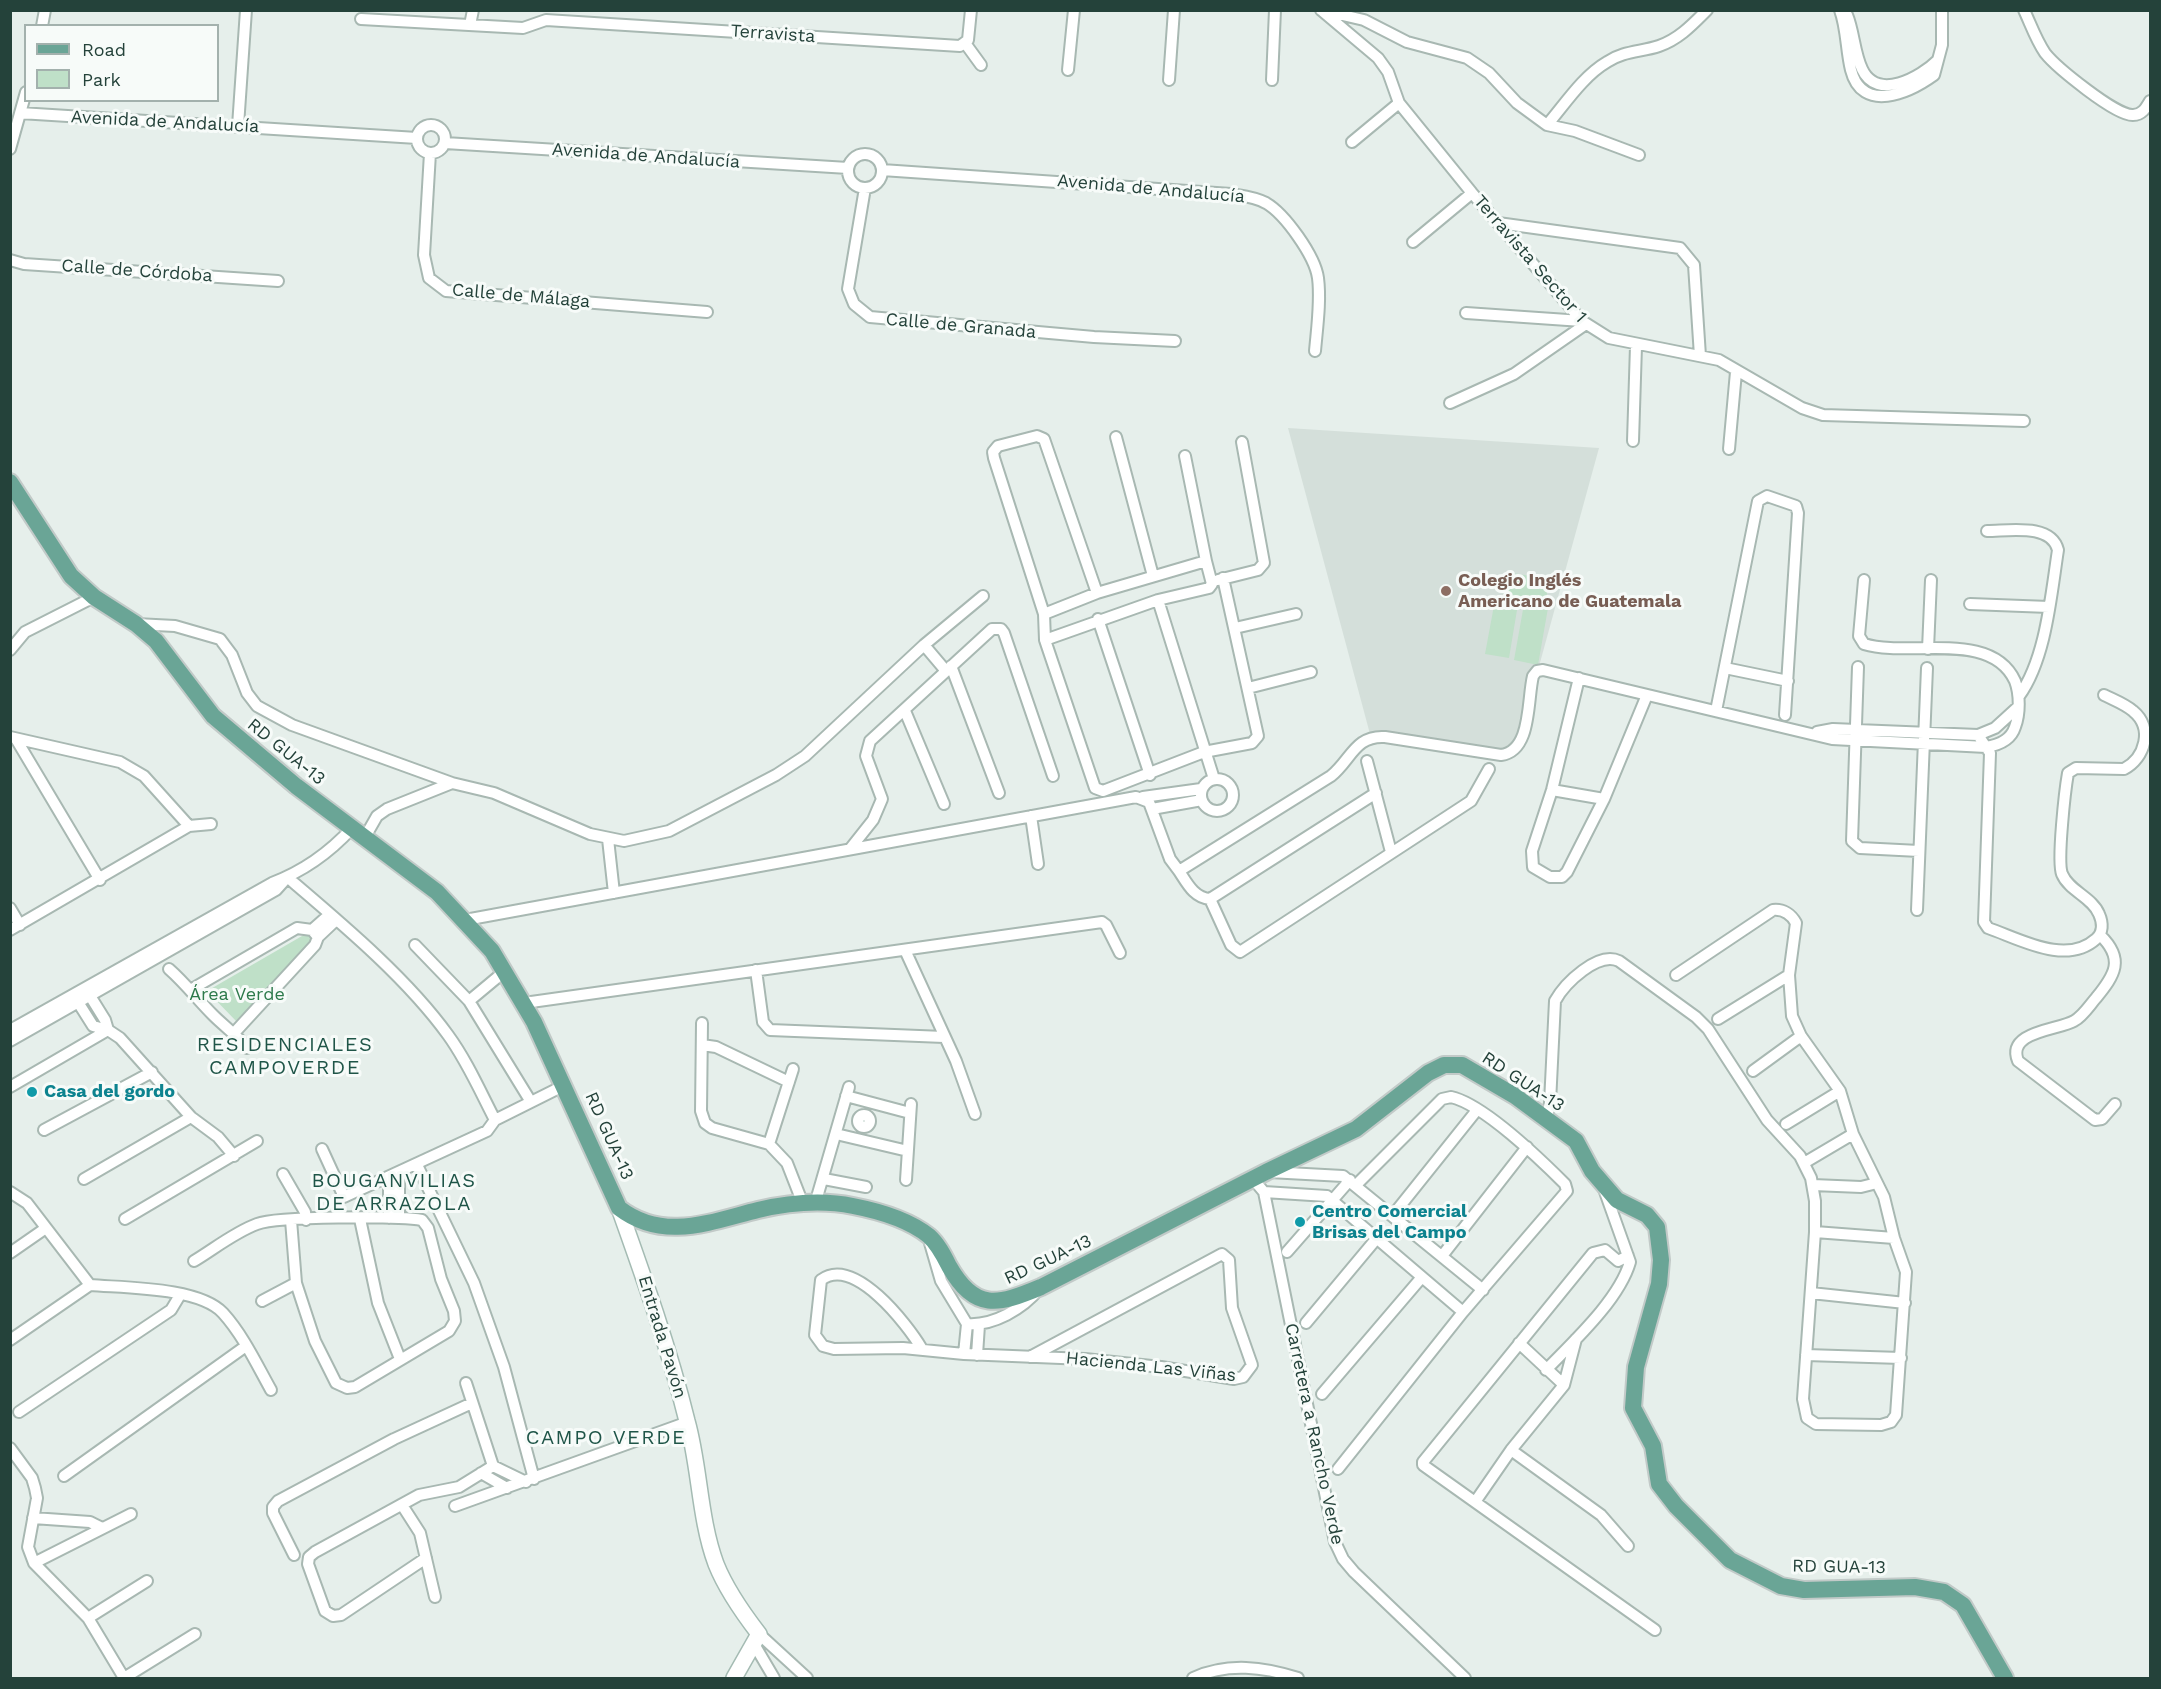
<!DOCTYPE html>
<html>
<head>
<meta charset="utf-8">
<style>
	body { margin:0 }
	#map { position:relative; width:2161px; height:1689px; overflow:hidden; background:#e6efeb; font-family:"Work Sans",sans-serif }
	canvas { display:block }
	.frame { position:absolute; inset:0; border:12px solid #24423a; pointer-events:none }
	.legend { position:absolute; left:24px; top:24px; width:195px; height:78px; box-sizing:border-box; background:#f7fbf9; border:2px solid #a3b1ad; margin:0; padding:8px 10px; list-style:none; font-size:18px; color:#24423a }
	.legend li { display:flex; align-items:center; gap:12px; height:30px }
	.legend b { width:30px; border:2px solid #a3b1ad }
</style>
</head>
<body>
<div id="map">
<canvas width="2161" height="1689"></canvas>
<div class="frame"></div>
<ul class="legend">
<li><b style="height:8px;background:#6aa596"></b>Road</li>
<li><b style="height:16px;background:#bfe0c8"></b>Park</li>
</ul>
</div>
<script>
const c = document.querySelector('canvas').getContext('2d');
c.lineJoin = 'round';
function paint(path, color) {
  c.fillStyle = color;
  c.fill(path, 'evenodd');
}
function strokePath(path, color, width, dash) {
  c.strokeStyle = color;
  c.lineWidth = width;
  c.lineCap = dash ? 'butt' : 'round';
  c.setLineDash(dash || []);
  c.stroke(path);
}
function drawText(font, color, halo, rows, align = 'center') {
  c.font = font + ' "Work Sans",sans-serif';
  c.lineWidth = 6;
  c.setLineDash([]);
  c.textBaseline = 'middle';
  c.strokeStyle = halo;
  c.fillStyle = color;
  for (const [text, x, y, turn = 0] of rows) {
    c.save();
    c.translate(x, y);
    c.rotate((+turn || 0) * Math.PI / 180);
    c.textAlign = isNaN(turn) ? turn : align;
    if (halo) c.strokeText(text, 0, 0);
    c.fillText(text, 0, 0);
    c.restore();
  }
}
paint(new Path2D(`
	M1288 428 1599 448 1519 739 1508 751 1370 734Z`), '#d4dfda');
paint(new Path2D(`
	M1506 572 1549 579 1546 600 1503 594Z
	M1495 600 1518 604 1509 658 1485 654Z
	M1524 604 1548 608 1538 665 1514 660Z
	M302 936H310L313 940 312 948 236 1021 207 991Z`), '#bfe0c8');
const street = new Path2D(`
	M1321 10 1378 58 1388 72 1399 103 1472 193 1582 321 1609 338 1719 360 1802 408 1823 415 2024 421
	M1321 10 1364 20 1407 42 1467 58 1489 73 1517 103 1547 125 1575 131 1639 155
	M1840 10C1847 29 1846 50 1851 70 1862 114 1909 93 1934 75L1942 45V10
	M2024 10C2031 25 2036 40 2045 53 2056 67 2116 116 2133 115 2142 115 2146 108 2150 101
	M1847 15C1854 32 1854 52 1862 69 1877 102 1921 77 1938 60
	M361 19 523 28 546 20 960 46 968 40 971 10
	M470 25 473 10
	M42 26 45 10
	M965 43 981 65
	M1068 70 1074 10
	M1169 80 1174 10
	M1272 80 1275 10
	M20 113 417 138
	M1547 125C1565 104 1583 76 1607 62 1623 51 1641 52 1659 46 1679 39 1692 25 1707 10
	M417 139a14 14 0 1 1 28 0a14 14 0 1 1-28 0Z
	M238 126 246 10
	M1352 142 1399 103
	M445 143 848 168
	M10 149 26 92
	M430 153 424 255 429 278 446 291 707 312
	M848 171a17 17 0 1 1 34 0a17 17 0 1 1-34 0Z
	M882 170 1231 194C1243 196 1255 197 1266 203 1285 214 1315 256 1318 278 1321 301 1317 328 1315 351
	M865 188 848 289 854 304 870 317 1094 337 1175 341
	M1498 223 1680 248 1694 265 1700 356
	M1413 242 1472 193
	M10 260 24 264 278 281
	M1466 313 1582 321
	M1450 403 1514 374 1586 324
	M1116 437 1153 576
	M1633 441 1636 346
	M1729 449 1736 372
	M1185 456 1206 561
	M1987 531C2009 531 2051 523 2058 550 2051 595 2046 659 2019 696
	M1218 580 1258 570 1264 563 1242 442
	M1097 593 1044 439 1037 436 998 446 993 452 994 458 1044 614 1045 640 1095 788 1103 791 1204 752 1252 743 1258 736 1223 578
	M1158 600 1214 779
	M1970 604 2049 607
	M1044 614 1097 593 1206 561 1212 584 1209 588 1158 600 1045 640
	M1098 619 1150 775
	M136 624 175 626 220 639 232 655 247 693 257 706 292 725 452 783 494 793 590 834 624 841 669 831 776 775 805 756 924 645 983 596
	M1235 628 1296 614
	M924 645 946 671
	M1928 649 1931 580
	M10 650 25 632 94 597
	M951 666 999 793
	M1858 667 1852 841 1860 848 1919 851
	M1725 668 1788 681
	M1579 678 1552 790 1532 851 1533 867 1550 877H1562L1567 872 1604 799 1647 695
	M1248 688 1311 672
	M905 711 944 804
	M1716 711 1758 501 1767 496 1796 506 1798 513 1785 715
	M1817 732 1833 729 1978 735 1995 728 2018 707
	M1978 735 1990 753 1984 922 1988 928C2020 939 2066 966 2096 939 2103 933 2103 923 2099 914 2092 897 2069 891 2062 874 2057 861 2065 790 2068 773L2076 768 2124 769C2145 758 2154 728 2133 711 2125 704 2114 700 2104 695
	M10 737 120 762 144 776 189 826
	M16 739 100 880
	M1367 761 1391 852
	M1201 795a16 16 0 1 1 32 0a16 16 0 1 1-32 0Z
	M1552 790 1604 799
	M1143 797 1201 789
	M1152 809 1202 800
	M1031 816 1038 864
	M365 837 377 816 387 809 452 783
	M608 839 614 893
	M850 849 873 820 882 799 866 756 870 741 992 629H1001L1004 633 1053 776
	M1179 871C1187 883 1194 898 1210 899L1376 793
	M287 877C341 923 407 978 448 1035 467 1061 480 1091 495 1120
	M1210 899 1231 945 1240 952 1471 801 1489 769
	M10 908 20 925
	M1917 910 1927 668
	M465 920 1136 797 1149 802 1170 859 1179 871 1331 776C1351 760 1355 735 1385 737L1501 755C1532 751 1527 700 1533 676L1537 671 1543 670 1832 739 1986 747C1999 745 2011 740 2015 727 2020 714 2020 694 2015 681 1991 629 1909 658 1864 644L1859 636 1864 580
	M10 930 189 826 211 824
	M312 930 330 914
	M2100 935C2125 959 2115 975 2096 998 2089 1006 2083 1016 2074 1021 2059 1030 2006 1031 2018 1061L2095 1120 2102 1119 2115 1104
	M318 937 336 920
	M415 945 469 1001 531 1102
	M905 950 956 1061 975 1114
	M169 969C185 983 198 1000 213 1015 225 1027 237 1035 247 1048
	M756 970 763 1022 770 1030 944 1037
	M192 989 297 928 312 930 318 937 315 945 235 1032
	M87 991 105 1020 108 1030
	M76 999 93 1026 108 1030 120 1038 191 1117 218 1137 234 1156
	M469 1001 505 971
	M524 1003 1102 922 1106 925 1120 953
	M1718 1019 1789 975
	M702 1023 701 1111 705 1123 712 1128 769 1144 787 1163 803 1204
	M10 1030 272 883C304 871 330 852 352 828
	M10 1041 276 890 285 880
	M702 1045 716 1047 789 1082
	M1753 1071 1801 1036
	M10 1087 108 1030
	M846 1096 910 1113
	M858 1121a6 6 0 1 1 12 0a6 6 0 1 1-12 0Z
	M1546 1120 1550 1103 1555 1001C1565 983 1598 951 1619 961L1696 1017 1708 1029 1767 1120 1800 1156 1811 1178 1815 1201V1232L1803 1399 1807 1418 1816 1424 1881 1425 1891 1422 1896 1415 1906 1272 1894 1238 1884 1197 1853 1134 1840 1091 1801 1036 1792 1016 1789 975 1796 923C1791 914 1783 909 1773 910L1676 975
	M1786 1124 1840 1091
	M44 1130 152 1072
	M836 1134 908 1151
	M769 1144 793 1069
	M322 1149 344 1197 487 1131 495 1120 565 1085
	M1804 1163 1853 1134
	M417 1165 474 1283 504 1367 534 1479
	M1269 1172 1343 1176 1483 1290
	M399 1173V1218
	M283 1174 305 1212 306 1220
	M84 1179 191 1117
	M824 1179 866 1187
	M1253 1179 1264 1192 1335 1542 1343 1559 1354 1572 1465 1678
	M906 1180 911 1104
	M1813 1185 1861 1187 1877 1183
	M10 1192 27 1203 90 1285C124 1288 199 1287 223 1313 243 1335 257 1365 271 1390
	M1264 1192 1327 1196 1463 1312
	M815 1204 849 1087
	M1393 1215 1477 1110
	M389 1218V1178
	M125 1219 257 1141
	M360 1219 378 1303 400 1359
	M1815 1232 1894 1238
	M930 1243 941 1281 967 1324 964 1354
	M1287 1252 1350 1180
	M10 1253 46 1228
	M1442 1256 1527 1147
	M1628 1256 1618 1261 1605 1250 1593 1253 1423 1462V1465L1655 1630
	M194 1261C214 1249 235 1232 257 1224 278 1216 398 1216 422 1220L428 1228 441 1279 454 1311 455 1321 449 1331 355 1387 347 1388 336 1383 315 1341 296 1283 291 1220
	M1811 1293 1905 1303
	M262 1301 296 1283
	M1306 1323 1377 1238
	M967 1324C993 1326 1023 1309 1039 1289
	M10 1340 90 1285
	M1519 1343 1564 1385
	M922 1349C907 1324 854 1255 821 1280L815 1335 823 1346 834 1349 903 1348 964 1354 1085 1359 1161 1367 1234 1379 1243 1377 1252 1365 1232 1308 1229 1260 1222 1254 1030 1357
	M977 1355 979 1325
	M1806 1355 1901 1358
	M1546 1370C1573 1342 1619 1300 1630 1262L1604 1189
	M466 1383 493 1466 526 1482
	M1322 1394 1422 1277
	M19 1412 171 1310 180 1295
	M10 1448 32 1478 35 1488 37 1498 28 1547 34 1563 88 1618 124 1678
	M1511 1450 1601 1515 1628 1546
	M1338 1469 1463 1312 1567 1191 1565 1184C1541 1160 1483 1104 1451 1097L1442 1099 1356 1185
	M481 1473 507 1488
	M64 1476 246 1346
	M1475 1502 1511 1450 1564 1385 1576 1339
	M402 1505 420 1533 435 1597
	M455 1506 688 1422
	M33 1518 90 1522 102 1528
	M294 1555 273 1513V1507L278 1501 394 1439 472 1403
	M426 1558 341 1615 333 1616 325 1611 308 1564 309 1557 315 1552 419 1495 459 1487 493 1466
	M34 1563 131 1514
	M88 1618 147 1581
	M759 1634 807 1678
	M754 1644 774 1678
	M124 1678 195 1634
	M1193 1678C1228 1662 1264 1667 1298 1678`);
const secondary = new Path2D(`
	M619 1208C644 1278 669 1348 687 1421 700 1467 699 1518 716 1564 726 1589 742 1612 759 1634L734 1678`);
const primary = new Path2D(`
	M10 482 71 576 94 597 136 624 156 641 213 716 296 786 437 892 492 951 534 1022 619 1208C663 1242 710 1222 758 1210 788 1203 823 1200 853 1206 879 1211 909 1220 929 1236 938 1244 944 1256 949 1266 975 1312 998 1305 1041 1287L1266 1172 1356 1129 1428 1073 1444 1065H1462L1515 1096 1576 1141 1592 1171 1617 1200 1647 1215 1657 1227 1661 1260 1659 1284 1636 1367 1633 1408 1653 1446 1659 1484 1676 1506 1730 1560 1781 1586 1804 1590 1915 1587 1944 1592 1963 1605 2005 1678`);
strokePath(street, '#a8b8b2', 14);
strokePath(secondary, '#a4bbb3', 18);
strokePath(primary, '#c2cac8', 20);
strokePath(street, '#fff', 10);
strokePath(secondary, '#fff', 15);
strokePath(primary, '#6aa596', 16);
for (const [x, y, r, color] of [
	[1446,591,6,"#8d6e63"],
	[32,1092,6,"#0f9aa8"],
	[1300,1222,6,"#0f9aa8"]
]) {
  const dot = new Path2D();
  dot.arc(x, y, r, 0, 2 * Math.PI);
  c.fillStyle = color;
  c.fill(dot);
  strokePath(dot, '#f7fbf9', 2);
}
drawText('18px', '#24423a', '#f7fbf9', [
	["Terravista",773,34,4],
	["Avenida de Andalucía",165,122,3],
	["Avenida de Andalucía",646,156,4],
	["Avenida de Andalucía",1151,189,5],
	["Terravista Sector 1",1530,259,49],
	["Calle de Córdoba",137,271,4],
	["Calle de Málaga",521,296,5],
	["Calle de Granada",961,326,5],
	["RD GUA-13",286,752,39],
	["RD GUA-13",1523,1082,33],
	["RD GUA-13",609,1136,66],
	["RD GUA-13",1048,1260,-25],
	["Entrada Pavón",662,1337,73],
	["Hacienda Las Viñas",1151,1367,6],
	["Carretera a Rancho Verde",1314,1434,78],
	["RD GUA-13",1839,1567,1]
]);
drawText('bold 18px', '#785e54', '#f7fbf9', [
	["Colegio Inglés",1458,581],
	["Americano de Guatemala",1458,602]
], 'left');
drawText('18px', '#2d7a4b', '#f7fbf9', [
	["Área Verde",237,995]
]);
drawText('bold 18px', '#0d838f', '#f7fbf9', [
	["Casa del gordo",44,1092],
	["Centro Comercial",1312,1212],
	["Brisas del Campo",1312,1233]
], 'left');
c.letterSpacing = '1.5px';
drawText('20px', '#1f5548', '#f7fbf9', [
	["RESIDENCIALES",285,1045],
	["CAMPOVERDE",285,1068],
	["BOUGANVILIAS",394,1181],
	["DE ARRAZOLA",394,1204],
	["CAMPO VERDE",606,1438]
]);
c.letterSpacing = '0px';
</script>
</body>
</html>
